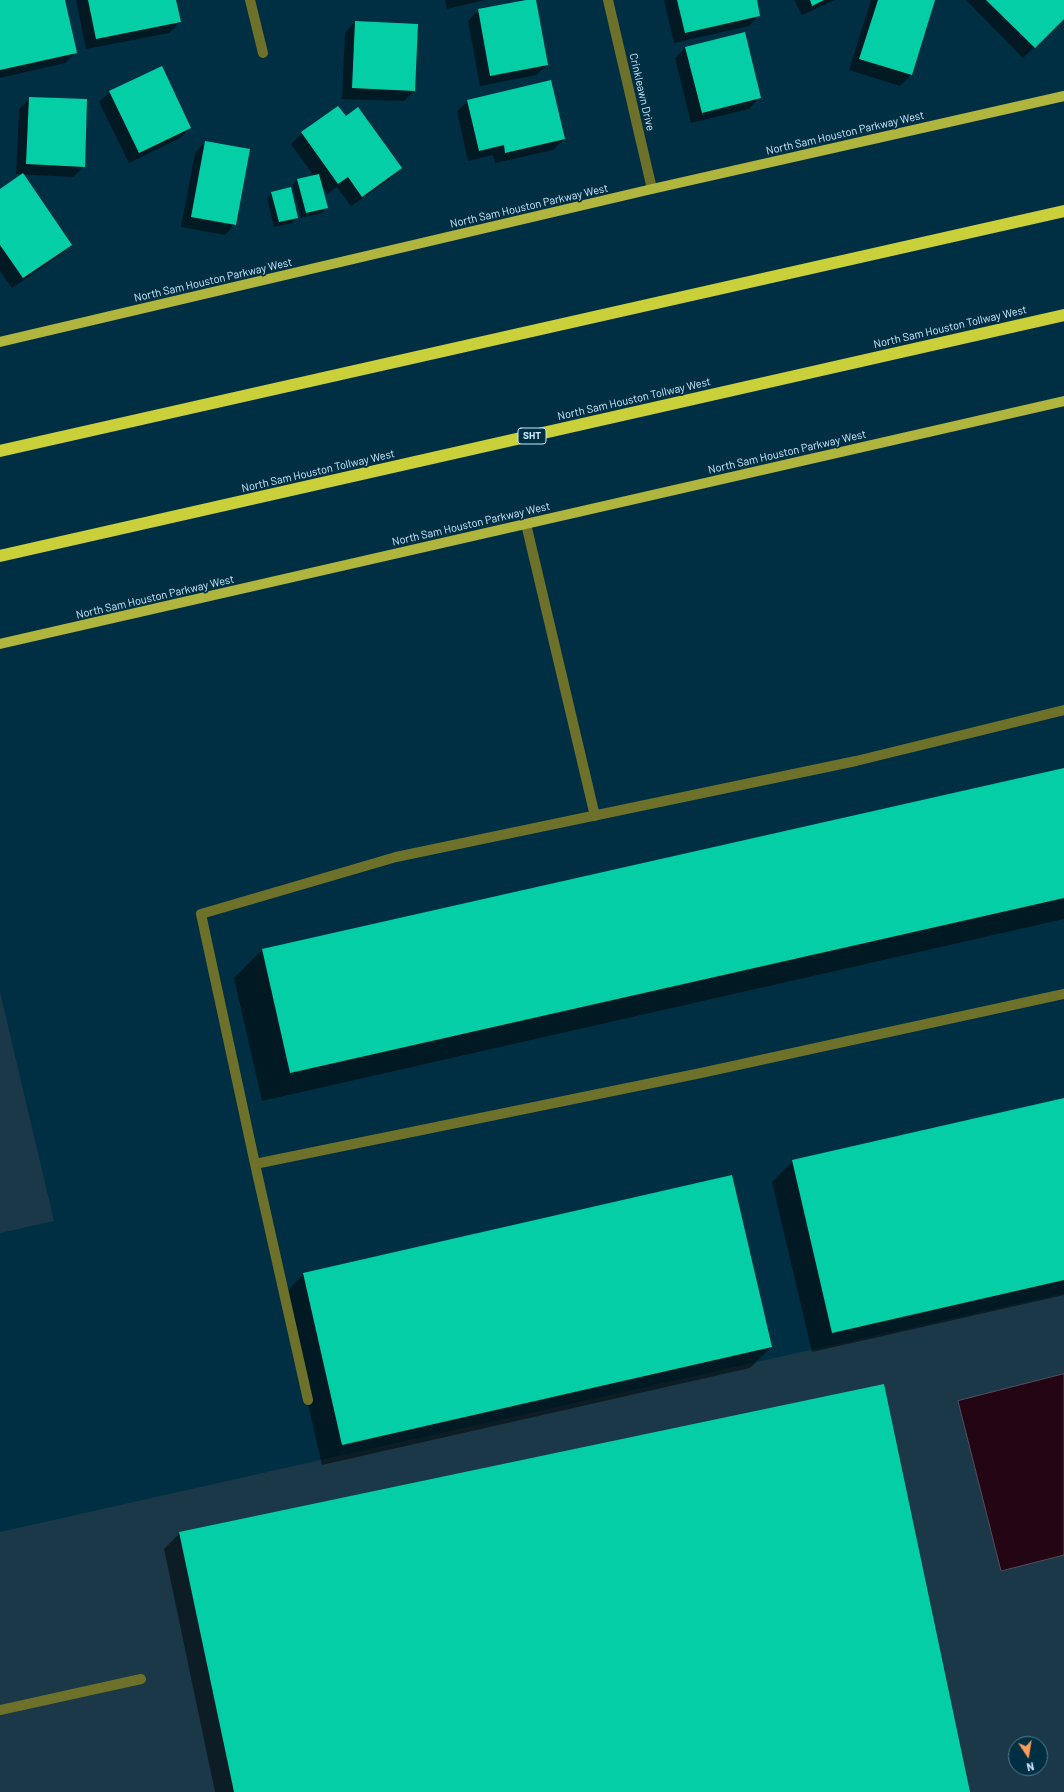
<!DOCTYPE html>
<html>
<head>
<meta charset="utf-8">
<style>
	body { margin:0 }
	#map { position:relative; width:1064px; height:1792px; overflow:hidden; background:#002f43; font-family:Barlow,sans-serif }
	canvas { display:block }
	.north { position:absolute; left:1008px; top:1736px; width:40px; height:40px; box-sizing:border-box; background:#002f43; border:1px solid #527a8d; border-radius:50%; rotate:168deg; font-size:11px; font-weight:700; line-height:16px; text-align:center; color:#cceafc }
	.north::after { content:''; display:block; margin:auto; width:14px; height:18px; background:#ff9b5a; clip-path:polygon(50% 0,100% 100%,50% 72%,0 100%) }
</style>
</head>
<body>
<div id="map">
<canvas width="1064" height="1792"></canvas>
<div class="north">N</div>
</div>
<script>
const c = document.querySelector('canvas').getContext('2d');
c.lineJoin = 'round';
function paint(path, color) {
  c.fillStyle = color;
  c.fill(path, 'evenodd');
}
function strokePath(path, color, width, dash) {
  c.strokeStyle = color;
  c.lineWidth = width;
  c.lineCap = dash ? 'butt' : 'round';
  c.setLineDash(dash || []);
  c.stroke(path);
}
function drawText(font, color, halo, rows, align = 'center') {
  c.font = font + ' Barlow,sans-serif';
  c.lineWidth = 4;
  c.setLineDash([]);
  c.textBaseline = 'middle';
  c.strokeStyle = halo;
  c.fillStyle = color;
  for (const [text, x, y, turn = 0] of rows) {
    c.save();
    c.translate(x, y);
    c.rotate((+turn || 0) * Math.PI / 180);
    c.textAlign = isNaN(turn) ? turn : align;
    if (halo) c.strokeText(text, 0, 0);
    c.fillText(text, 0, 0);
    c.restore();
  }
}
paint(new Path2D(`
	M0 992 54 1221 0 1233Z
	M1064 1293V1792H0V1532ZM1016 1744H1040V1768H1016Z`), '#1a3847');
const water = new Path2D(`
	M1064 1374V1555L1001 1571 958 1401Z`);
paint(water, '#240514');
strokePath(water, '#564a5a', 1);
paint(new Path2D(`
	M4 0H64L76 52 65 63 0 78V1Z
	M76 0H175L180 22 169 33 86 49Z
	M445 0H485L447 9Z
	M535 0 547 65 536 75 480 86 468 21 478 10Z
	M664 0H756L759 15 749 26 674 43Z
	M794 0H835L802 15Z
	M871 0H934L911 75 900 86 849 70Z
	M966 0H1064V18L1023 58Z
	M355 22 414 91 404 101 342 99 345 33Z
	M686 47 759 98 749 109 691 123 675 58Z
	M110 92 190 128 180 138 129 163 99 102Z
	M30 98 84 166 73 177 16 174 19 109Z
	M468 101 564 139 553 150 495 163 493 155 468 161 457 111Z
	M338 107 346 118 400 168 390 179 351 206 337 187 327 194 322 186 327 207 322 213 301 218 292 185 298 180 314 176 291 144 302 133Z
	M205 142 235 224 225 235 181 227 195 153Z
	M0 190 71 245 60 255 12 288 0 271Z
	M272 193 297 218 292 223 274 227 267 198Z
	M1064 770V919L262 1101 234 978 262 950Z
	M1064 1099V1295L812 1352 772 1182 793 1161Z
	M304 1274 771 1347 750 1368 322 1465 283 1295Z
	M180 1533 968 1792H215L164 1549Z`), '#0007');
paint(new Path2D(`
	M0 0H65L77 53 0 70Z
	M88 0H176L181 22 96 39Z
	M526 0H536L548 65 490 76 478 9Z
	M677 0H757L760 16 685 33Z
	M810 0H824L812 6Z
	M878 0H935L912 75 859 59Z
	M986 0H1064V19L1035 48Z
	M355 21 418 24 415 91 352 88Z
	M745 32 761 98 702 113 685 47Z
	M162 66 191 128 139 153 109 91Z
	M551 80 565 139 505 153 504 145 479 151 467 100Z
	M29 97 87 99 85 167 26 164Z
	M338 106 346 116 358 107 402 168 362 197 348 177 338 184 301 132Z
	M205 141 250 149 236 225 191 217Z
	M23 173 72 245 23 278 0 245V189Z
	M319 174 328 208 306 213 297 179Z
	M291 187 298 218 279 222 271 192Z
	M1064 768V898L290 1073 262 949Z
	M1064 1098V1280L832 1333 792 1160Z
	M732 1175 772 1347 342 1445 303 1273Z
	M884 1384 970 1792H234L179 1532Z`), '#04cea6');
strokePath(new Path2D(`
	M250 0 263 53
	M608 0 652 189
	M526 524 595 816
	M1064 710 856 761 396 857 201 914 255 1164 701 1073 1064 994
	M255 1164 308 1400
	M0 1710 141 1679`), '#6d712a', 10);
strokePath(new Path2D(`
	M0 342 652 189 1064 96
	M0 644 1064 401`), '#afb53d', 10);
strokePath(new Path2D(`
	M0 451 1064 211
	M0 556 1064 315`), '#c9d039', 12);
for (const [x, y, w] of [
	[532,436,28]
]) {
  const box = new Path2D();
  box.roundRect(x - w / 2, y - 8, w, 16, 3);
  c.fillStyle = '#002f43';
  c.fill(box);
  strokePath(box, '#cceafc', 1);
}
drawText('bold 10px', '#cceafc', null, [
	["SHT",532,436]
]);
drawText('11px', '#cceafc', '#002f43', [
	["Crinkleawn Drive",642,92,77],
	["North Sam Houston Parkway West",845,133,-13],
	["North Sam Houston Parkway West",529,206,-13],
	["North Sam Houston Parkway West",213,280,-13],
	["North Sam Houston Tollway West",950,327,-13],
	["North Sam Houston Tollway West",634,399,-13],
	["North Sam Houston Parkway West",787,452,-13],
	["North Sam Houston Tollway West",318,471,-13],
	["North Sam Houston Parkway West",471,524,-13],
	["North Sam Houston Parkway West",155,597,-13]
]);
</script>
</body>
</html>
